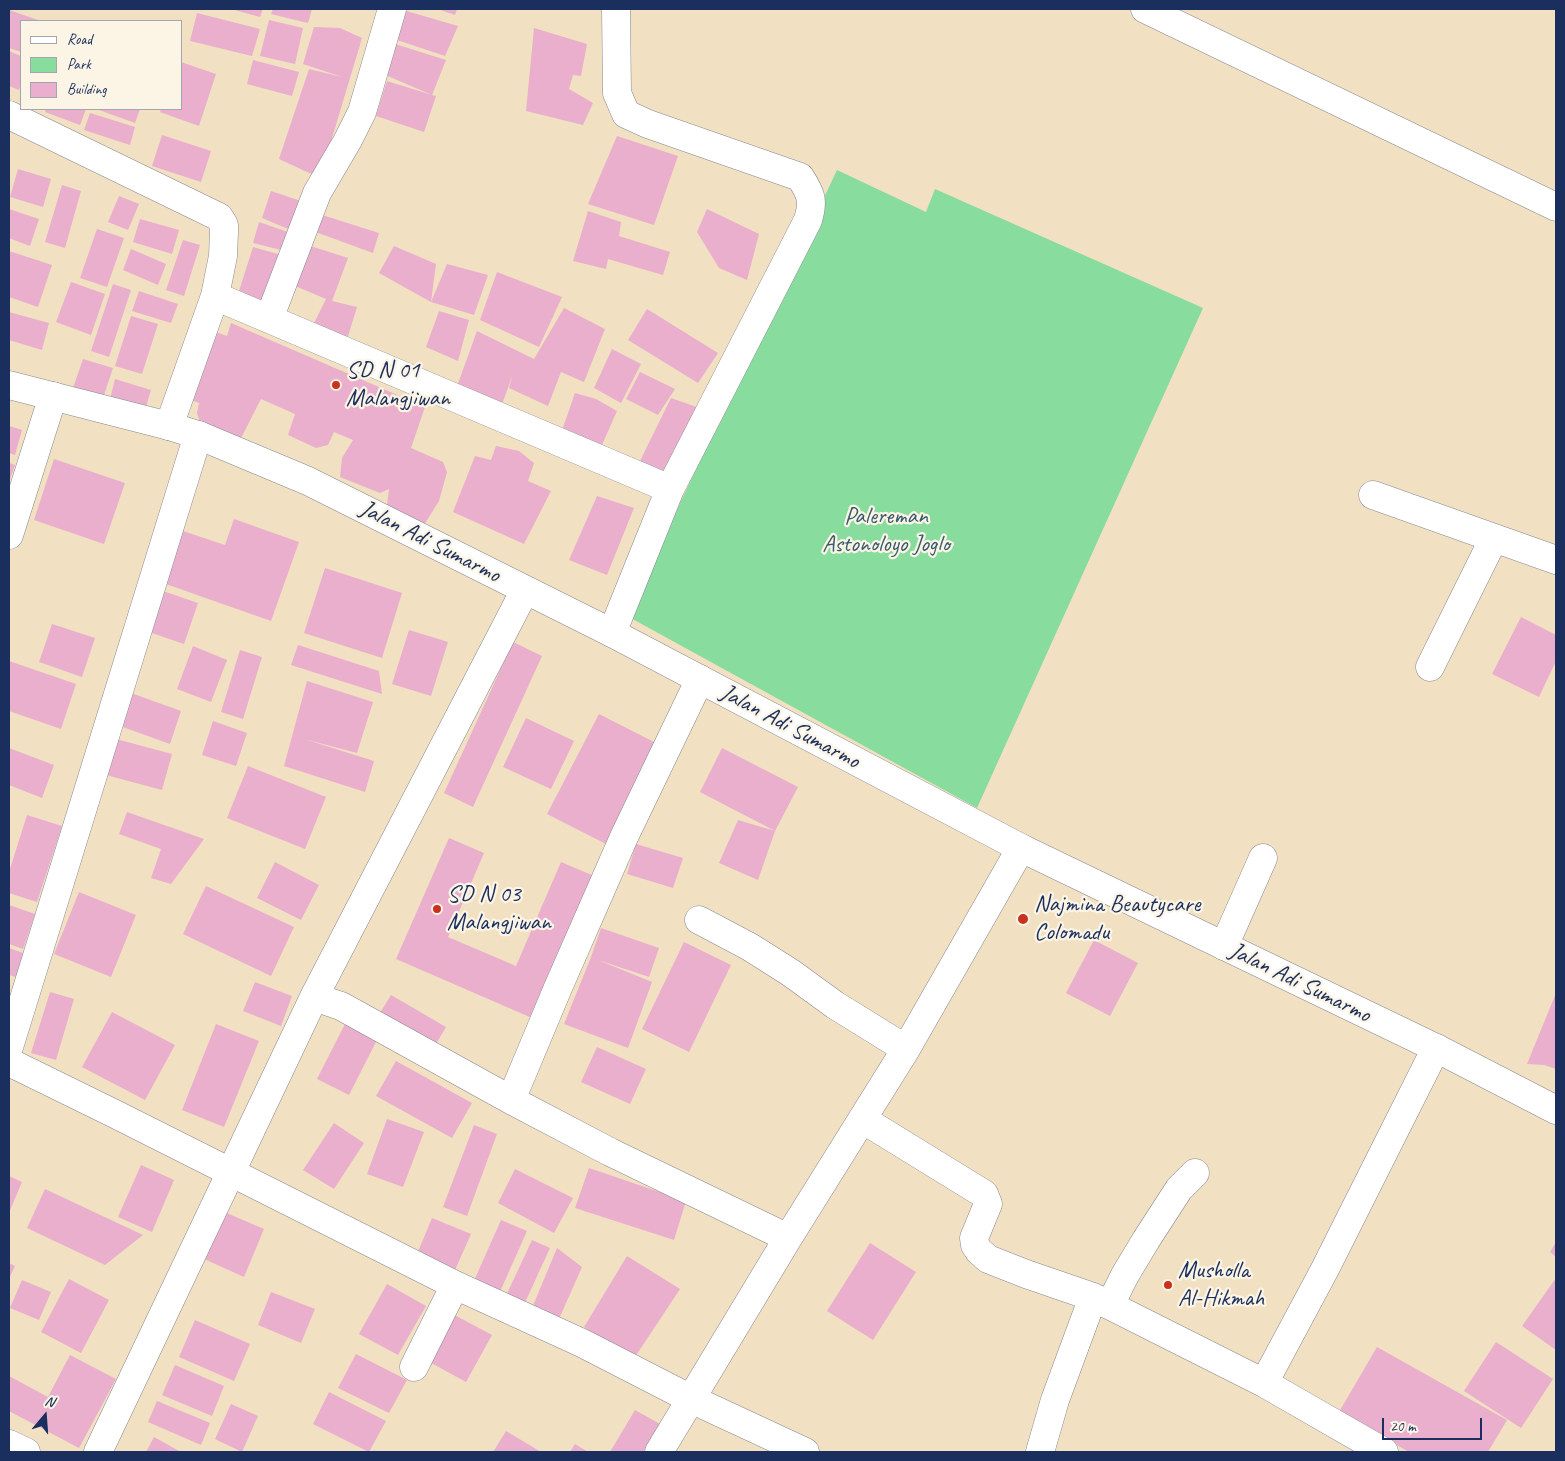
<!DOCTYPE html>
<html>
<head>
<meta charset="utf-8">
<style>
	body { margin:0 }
	#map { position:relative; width:1565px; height:1461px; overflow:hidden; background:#f2e0c2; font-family:Caveat,sans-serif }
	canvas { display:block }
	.frame { position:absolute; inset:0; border:10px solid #1b2f5e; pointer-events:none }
	.legend { position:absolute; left:20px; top:20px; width:162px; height:90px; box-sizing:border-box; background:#fcf5e5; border:1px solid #a2a6af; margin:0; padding:6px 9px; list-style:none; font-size:15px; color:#1b2f5e }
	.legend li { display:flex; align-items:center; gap:10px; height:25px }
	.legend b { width:25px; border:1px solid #a2a6af }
	.north { position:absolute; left:20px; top:1391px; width:50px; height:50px; -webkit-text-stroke:4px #fcf5e5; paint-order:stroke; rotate:18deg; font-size:14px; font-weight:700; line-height:20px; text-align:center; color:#1b2f5e }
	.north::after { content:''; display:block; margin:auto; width:18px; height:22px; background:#1b2f5e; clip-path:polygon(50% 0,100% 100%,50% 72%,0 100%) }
	.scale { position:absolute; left:1382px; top:1418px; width:100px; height:22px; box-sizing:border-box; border:2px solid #1b2f5e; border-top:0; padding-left:6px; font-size:15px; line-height:18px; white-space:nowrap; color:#1b2f5e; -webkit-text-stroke:4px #fcf5e5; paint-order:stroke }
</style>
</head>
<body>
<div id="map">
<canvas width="1565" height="1461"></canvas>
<div class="frame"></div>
<ul class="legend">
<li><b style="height:6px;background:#fff"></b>Road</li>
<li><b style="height:14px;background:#88dc9e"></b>Park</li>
<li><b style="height:14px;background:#e9afcd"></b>Building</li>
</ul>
<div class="north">N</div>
<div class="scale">20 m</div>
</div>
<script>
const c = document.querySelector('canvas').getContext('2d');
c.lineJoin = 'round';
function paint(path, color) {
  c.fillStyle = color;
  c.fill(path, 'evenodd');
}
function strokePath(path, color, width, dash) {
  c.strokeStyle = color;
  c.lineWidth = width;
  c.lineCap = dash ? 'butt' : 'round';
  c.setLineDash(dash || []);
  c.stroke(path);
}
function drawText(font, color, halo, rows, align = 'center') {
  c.font = font + ' Caveat,sans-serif';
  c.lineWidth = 4.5;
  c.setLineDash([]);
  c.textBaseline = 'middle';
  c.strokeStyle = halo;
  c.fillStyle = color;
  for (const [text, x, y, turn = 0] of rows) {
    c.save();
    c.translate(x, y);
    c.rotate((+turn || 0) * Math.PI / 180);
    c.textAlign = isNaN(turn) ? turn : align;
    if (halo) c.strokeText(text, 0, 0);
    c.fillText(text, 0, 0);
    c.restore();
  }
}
paint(new Path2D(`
	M837 170 926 212 935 189 1203 308 977 808 627 616Z`), '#88dc9e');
paint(new Path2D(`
	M231 9H263L260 17Z
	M273 9H312L308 23 271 14Z
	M438 9H457L455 15Z
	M9 10 41 21H21V52L9 48Z
	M403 10 458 26 445 56 394 39Z
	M197 13 260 29 252 56 190 41Z
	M269 20 303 28 295 64 260 56Z
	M314 27 340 28 362 38 320 178 279 159 309 69 342 77 303 64Z
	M534 28 587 44 581 76 573 75 569 89 593 103 583 125 526 111Z
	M392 43 446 60 432 95 436 96 424 132 376 116 387 81 432 95 383 74Z
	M9 51 21 56V83L19 90 9 86Z
	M253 60 299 72 292 96 247 84Z
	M181 62 216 74 199 126 160 112 161 109H181Z
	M46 109H86L80 125 45 112Z
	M100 109H140L135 123 99 110Z
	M90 113 135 127 130 145 84 130Z
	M162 135 211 151 201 182 152 166Z
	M617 136 678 156 654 225 588 204Z
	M18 169 51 179 43 207 10 197Z
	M62 185 81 191 65 248 45 242Z
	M271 191 304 202 293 231 262 218Z
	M119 196 139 204 128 230 108 222Z
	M9 209 39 219 30 246 9 238Z
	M707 209 759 234 747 280 719 268 697 232Z
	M588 211 621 222 619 236 670 252 663 275 608 259 606 269 573 261Z
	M316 213 379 233 373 253 313 231Z
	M140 219 179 230 172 254 133 242Z
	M259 222 291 233 285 251 253 243Z
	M97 229 124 238 107 287 80 278Z
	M183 240 200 245 184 296 166 290Z
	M301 243 348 258 332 301 357 307 346 343 311 329 326 299 288 283Z
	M394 246 436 264 431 302 379 273Z
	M253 247 285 256 268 303 239 291Z
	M131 249 166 264 158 285 123 270Z
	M9 251 52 265 38 307 9 297Z
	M447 264 488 275 474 315 431 302Z
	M497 272 562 297 539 347 480 320Z
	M71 282 105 294 91 335 56 322Z
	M113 284 131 290 109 357 91 351Z
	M139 291 178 304 171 323 132 311Z
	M564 308 605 329 584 382 561 372 548 406 509 388 513 374 501 407 456 389 477 331 534 359Z
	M647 309 718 353 698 383 628 340Z
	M439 311 469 320 458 361 426 347Z
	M9 312 49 323 42 350 9 340Z
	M131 316 158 324 142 374 115 366Z
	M231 323 425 407 411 448 443 462 447 472 439 501 424 525 387 505 389 489 380 493 340 477 342 458 353 440 334 432 328 445 316 448 288 435 295 414 261 399 237 446 202 428 197 413 199 403 185 398 210 330 227 336Z
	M612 349 641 364 621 403 594 388Z
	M83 359 113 368 103 398 73 388Z
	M640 372 675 389 658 415 626 399Z
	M115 379 151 390 145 410 110 399Z
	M575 393 596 399 617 411 598 454 560 436Z
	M671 398 702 409 669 482 636 469Z
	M9 426 22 430 15 455 9 453Z
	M496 446 519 451 534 463 528 481 551 491 524 544 453 512 475 456 491 460Z
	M54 459 125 483 104 544 34 520Z
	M9 463 15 465 9 482Z
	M597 496 634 508 607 575 569 560Z
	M234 519 299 542 271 621 163 583 180 530 225 545Z
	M325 568 402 593 382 658 304 633Z
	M160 590 198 603 184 644 146 631Z
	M1521 617 1556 635V661L1539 697 1492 674Z
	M52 624 95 638 82 677 39 662Z
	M409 630 448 642 431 696 392 684Z
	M513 642 542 656 473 807 444 793Z
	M298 645 379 671 382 694 291 665Z
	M193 646 227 660 211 702 177 689Z
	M240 650 262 657 243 719 221 712Z
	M9 661 76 684 61 729 9 711Z
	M307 681 373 702 357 753 304 739 374 761 365 792 284 766Z
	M131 693 181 711 170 744 120 726Z
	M599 714 658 744 606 844 547 814Z
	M526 718 574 741 551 789 503 767Z
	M213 721 247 733 236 766 202 755Z
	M116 739 172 754 162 790 106 775Z
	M9 748 54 765 42 798 9 785Z
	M722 748 798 787 775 831 700 792Z
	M248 766 326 797 305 849 227 818Z
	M127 812 204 839 171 884 151 878 161 849 119 834Z
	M27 815 62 826 37 902 9 893V872Z
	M738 820 775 831 758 880 719 863Z
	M449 838 484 853 448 937 516 966 561 862 594 876 532 1018 396 959Z
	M636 844 683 858 673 888 627 874Z
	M275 862 319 885 301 920 257 898Z
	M206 886 294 927 271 976 183 934Z
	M79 892 136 915 111 977 54 954Z
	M9 905 35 914 23 949 9 944Z
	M601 928 659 948 649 977 598 960 652 982 628 1048 564 1024 591 957Z
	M1094 940 1138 963 1110 1016 1066 993Z
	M684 942 731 965 689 1052 642 1029Z
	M9 948 23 953 16 977 9 975Z
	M255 982 292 996 281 1026 243 1011Z
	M50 992 74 999 56 1060 31 1053Z
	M1556 993V1069L1544 1065 1527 1064Z
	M391 995 446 1027 433 1049 378 1016Z
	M112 1012 175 1045 145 1100 82 1067Z
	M347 1020 379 1036 349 1095 317 1079Z
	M216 1024 259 1041 224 1127 182 1110Z
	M597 1047 646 1069 630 1104 581 1082Z
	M396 1061 472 1103 452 1138 376 1096Z
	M387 1119 424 1132 403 1187 367 1174Z
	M334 1123 364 1143 334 1189 303 1170Z
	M474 1125 497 1134 467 1216 443 1207Z
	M141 1165 174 1180 152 1232 118 1217Z
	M589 1168 686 1201 674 1240 575 1208Z
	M515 1169 573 1198 554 1233 498 1203Z
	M9 1176 22 1182 9 1213Z
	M45 1189 143 1235 105 1265 27 1228Z
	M222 1211 264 1229 244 1277 202 1258Z
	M432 1218 471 1234 455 1270 417 1254Z
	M501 1220 527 1231 499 1294 473 1283Z
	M532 1240 550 1248 522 1309 504 1300Z
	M1556 1242V1257L1550 1252Z
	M870 1243 916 1272 873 1340 827 1311Z
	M557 1248 582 1267 559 1319 532 1308Z
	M627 1256 680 1289 633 1360 584 1327Z
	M9 1263 15 1266 9 1279Z
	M1556 1278V1350L1522 1326Z
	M69 1279 109 1300 81 1353 41 1332Z
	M22 1280 51 1292 39 1320 10 1308Z
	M387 1284 426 1306 398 1355 359 1334Z
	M271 1292 315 1309 301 1343 258 1325Z
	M447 1311 492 1335 466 1382 422 1358Z
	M195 1320 250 1344 234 1381 179 1357Z
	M1496 1342 1553 1379 1521 1428 1464 1391Z
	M1377 1347 1507 1420 1488 1452H1409L1339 1412Z
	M356 1354 407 1380 389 1413 338 1388Z
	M70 1355 116 1379 79 1448 9 1411V1376L48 1397Z
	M175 1365 224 1386 212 1416 162 1395Z
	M329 1392 386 1421 369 1452 313 1424Z
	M157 1401 210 1423 201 1445 148 1422Z
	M231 1404 258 1416 242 1452 215 1439Z
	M635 1410 660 1424 643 1452H610Z
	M506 1431 541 1452H493Z
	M154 1437 181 1452H146Z
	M575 1444 588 1452H570Z`), '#e9afcd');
const minor = new Path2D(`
	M1145 9 1556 207
	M9 115 219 217 224 225V232L223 256 215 296 169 426
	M215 296 670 489
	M269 319 317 193 348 140 362 112 392 9
	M1373 495 1556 560
	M9 535 53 396
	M612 633 670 489 808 220C814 200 811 194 800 177L648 124 626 114 617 93 616 9
	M1430 667 1494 538
	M699 920 750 947 791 973 835 1005 906 1049
	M1224 946 1263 858
	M314 997 341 1006 511 1100 610 1152 788 1238
	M9 1047 198 435
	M9 1062 115 1114 455 1285 582 1343 691 1399 805 1452
	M511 1100 557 990 624 837 700 679
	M862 1119 984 1194 988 1204 974 1238 975 1245 979 1251 988 1259 1026 1274 1093 1297 1264 1383 1384 1452
	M1110 1305 1125 1275 1146 1240 1179 1189 1195 1173
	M414 1367 455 1285
	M1264 1383 1325 1269 1436 1048
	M9 1444 26 1452
	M98 1452 314 997 525 590
	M659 1452 788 1238 906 1049 1021 848
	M1040 1452 1055 1400 1093 1297`);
const major = new Path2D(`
	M9 385 169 426 198 435 308 481 612 633 1021 848 1436 1048 1556 1110`);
strokePath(minor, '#868890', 29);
strokePath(major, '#868890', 29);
strokePath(minor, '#fff', 28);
strokePath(major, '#fff', 28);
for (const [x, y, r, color] of [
	[336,385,5,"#c8321e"],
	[437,909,5,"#c8321e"],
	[1023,919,6,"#c8321e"],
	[1168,1285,5,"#c8321e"]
]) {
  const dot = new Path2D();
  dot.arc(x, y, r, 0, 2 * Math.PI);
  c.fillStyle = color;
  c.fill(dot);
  strokePath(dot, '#fcf5e5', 2);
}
drawText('24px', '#1b2f5e', '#fcf5e5', [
	["SD N 01",346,371],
	["Malangjiwan",346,399],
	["SD N 03",447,895],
	["Malangjiwan",447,923],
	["Najmina Beautycare",1034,905],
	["Colomadu",1034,933],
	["Musholla",1178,1271],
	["Al-Hikmah",1178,1299]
], 'left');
drawText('24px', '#365a6e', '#fcf5e5', [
	["Palereman",886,517],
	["Astonoloyo Joglo",886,545]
]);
drawText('24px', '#1b2f5e', '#fcf5e5', [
	["Jalan Adi Sumarmo",430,542,27],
	["Jalan Adi Sumarmo",790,727,28],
	["Jalan Adi Sumarmo",1300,983,26]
]);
</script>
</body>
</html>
